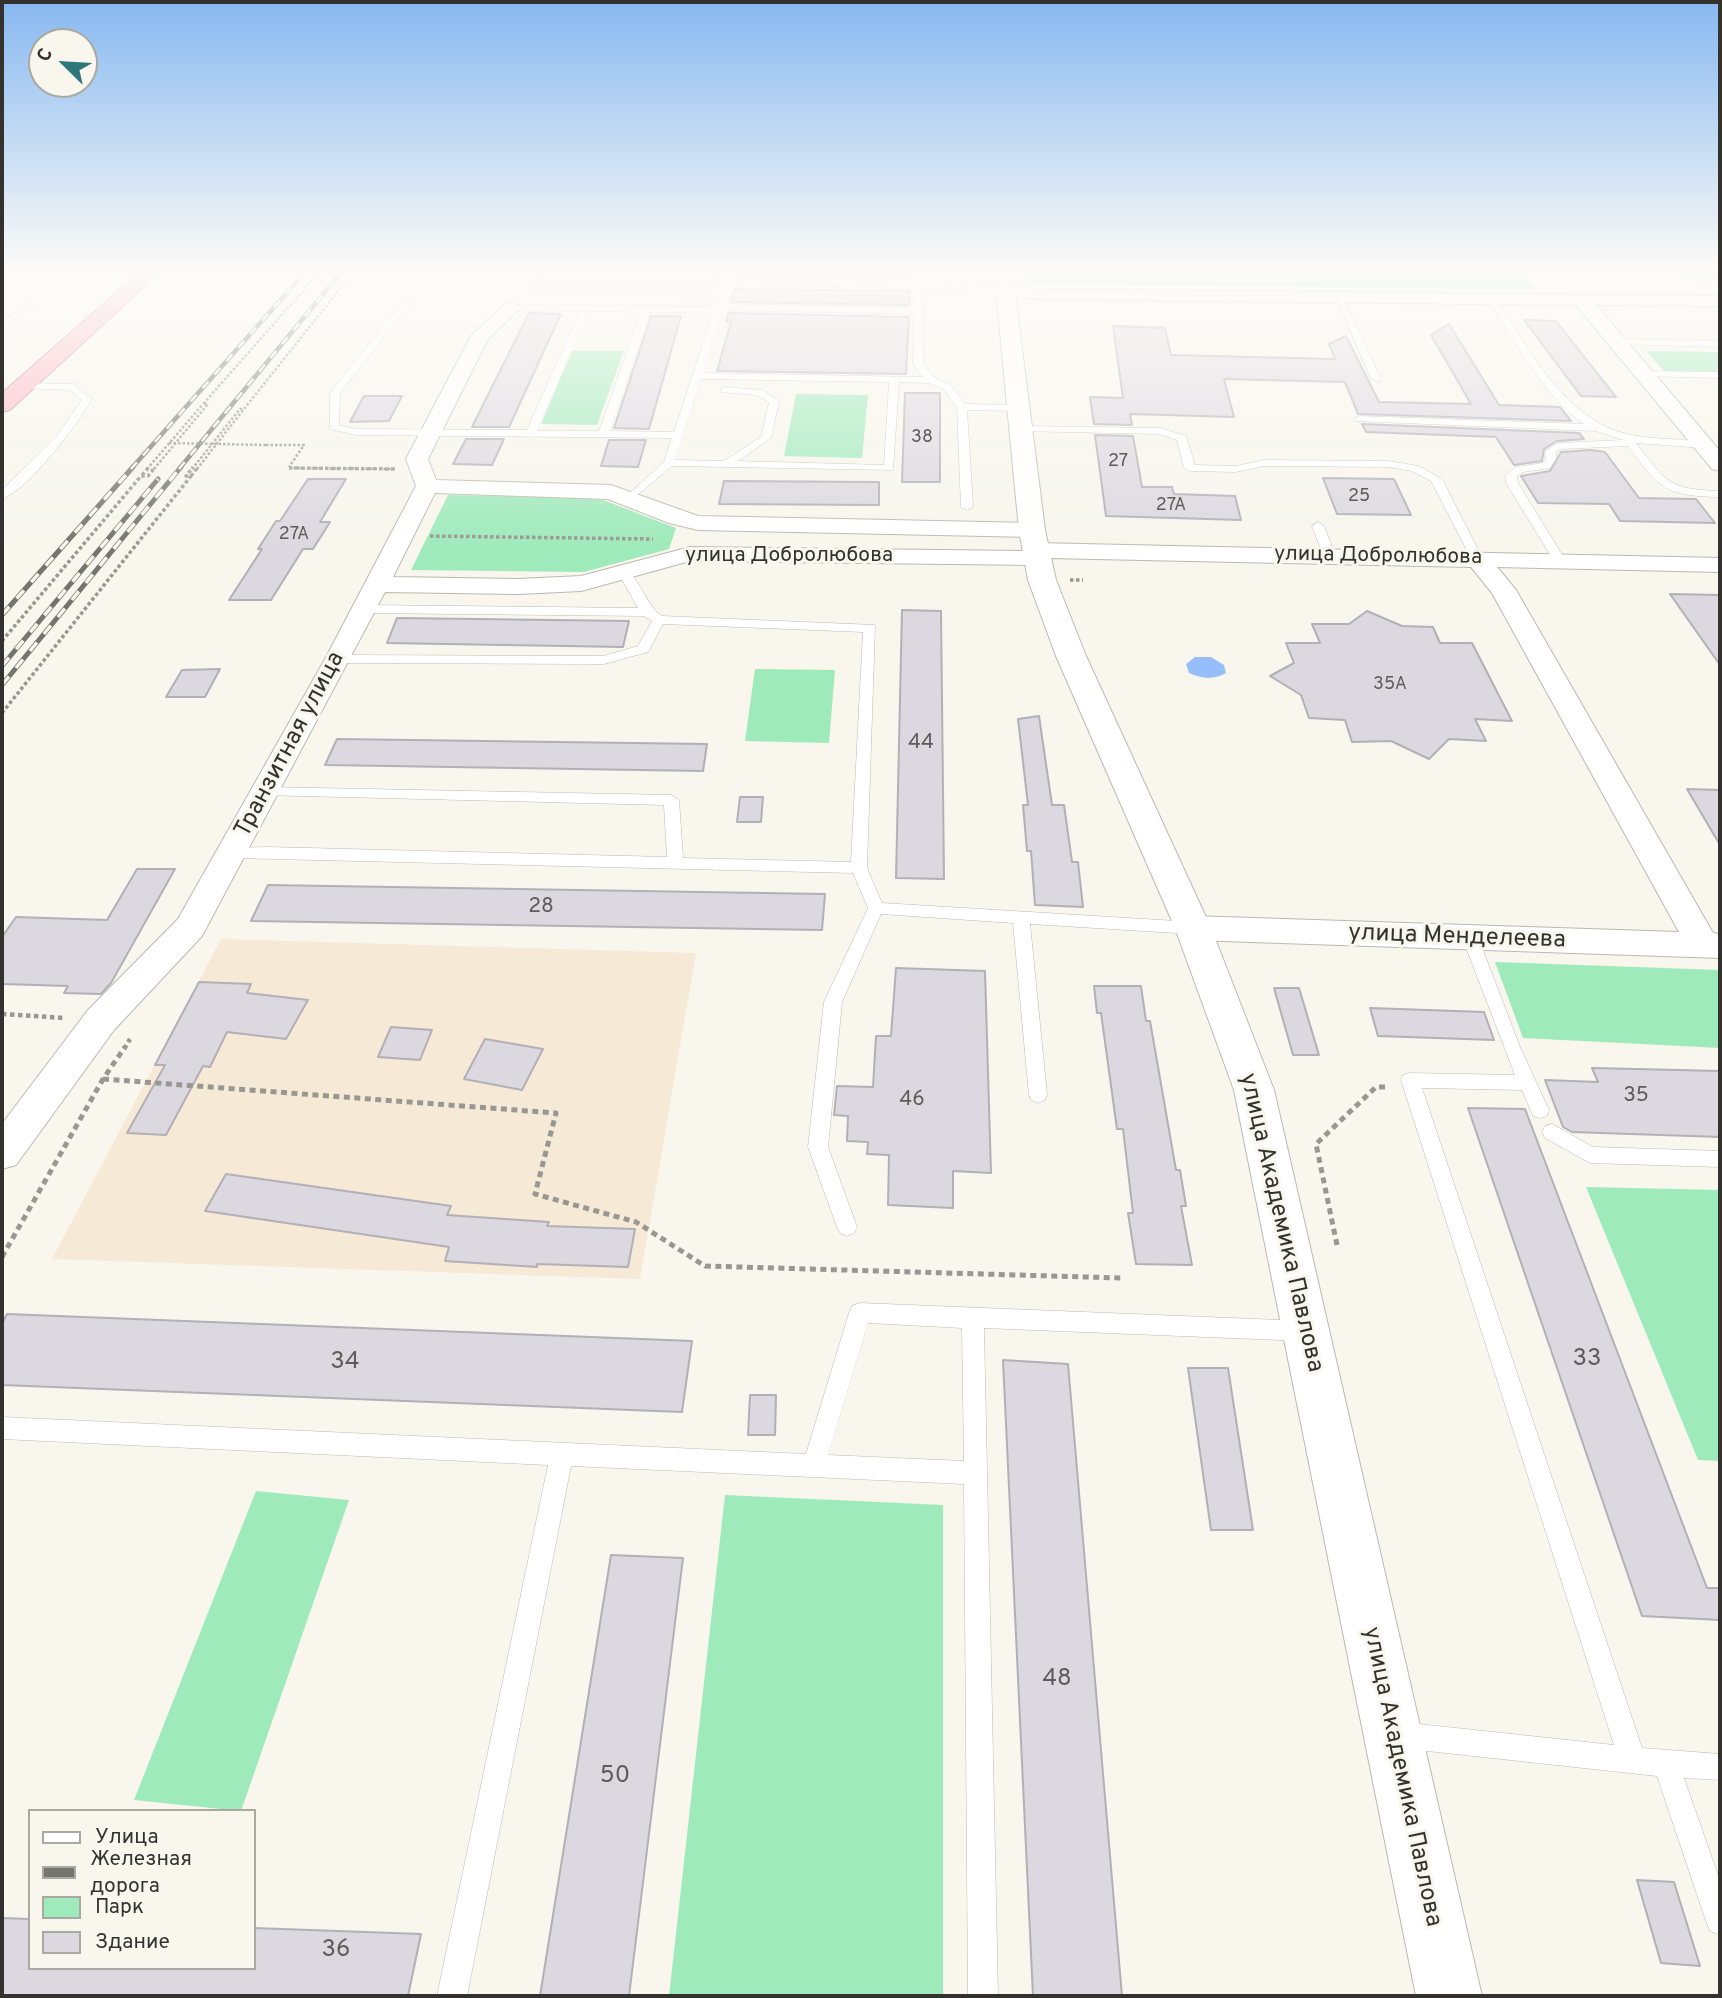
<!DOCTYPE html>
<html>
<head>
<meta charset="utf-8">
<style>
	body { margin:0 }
	#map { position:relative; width:1722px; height:1998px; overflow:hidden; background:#f8f6ed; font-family:Overpass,sans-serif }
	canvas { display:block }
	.frame { position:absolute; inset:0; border:4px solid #33322f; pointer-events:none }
	.legend { position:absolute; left:28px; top:1809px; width:228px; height:161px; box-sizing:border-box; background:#f8f6ed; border:2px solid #a9a8a1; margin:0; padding:9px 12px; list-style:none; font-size:21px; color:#33322f }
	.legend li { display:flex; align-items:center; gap:14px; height:35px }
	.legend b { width:35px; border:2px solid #a9a8a1 }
	.north { position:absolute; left:28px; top:28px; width:70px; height:70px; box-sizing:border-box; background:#f8f6ed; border:2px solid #a9a8a1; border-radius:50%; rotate:294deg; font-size:19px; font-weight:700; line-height:28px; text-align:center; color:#33322f }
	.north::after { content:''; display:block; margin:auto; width:24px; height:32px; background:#2d767b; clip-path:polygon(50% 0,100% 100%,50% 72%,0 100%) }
</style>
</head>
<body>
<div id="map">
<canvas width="1722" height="1998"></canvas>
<div class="frame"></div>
<ul class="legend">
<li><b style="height:9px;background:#fff"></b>Улица</li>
<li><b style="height:9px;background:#75746f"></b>Железная дорога</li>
<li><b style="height:19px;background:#9feabb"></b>Парк</li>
<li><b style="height:19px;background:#dbd8e0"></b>Здание</li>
</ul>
<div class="north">С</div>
</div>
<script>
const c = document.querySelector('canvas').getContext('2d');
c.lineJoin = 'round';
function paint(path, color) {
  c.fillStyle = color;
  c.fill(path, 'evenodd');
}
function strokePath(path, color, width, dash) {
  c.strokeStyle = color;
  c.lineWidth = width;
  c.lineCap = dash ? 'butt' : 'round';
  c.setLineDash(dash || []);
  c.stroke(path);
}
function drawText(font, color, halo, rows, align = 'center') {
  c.font = font + ' Overpass,sans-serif';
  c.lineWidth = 6;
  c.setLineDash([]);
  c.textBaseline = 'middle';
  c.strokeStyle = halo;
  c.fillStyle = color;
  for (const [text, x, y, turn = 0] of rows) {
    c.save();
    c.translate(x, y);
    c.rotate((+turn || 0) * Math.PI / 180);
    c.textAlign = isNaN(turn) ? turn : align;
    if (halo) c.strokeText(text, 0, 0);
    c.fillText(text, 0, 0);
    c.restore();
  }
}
paint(new Path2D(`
	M221 939 696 953 640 1279 52 1259Z`), '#f6ead6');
paint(new Path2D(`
	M540 270H718L711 297 526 295Z`), '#eee9d9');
paint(new Path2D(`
	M1027 270H1521L1537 289 1029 284Z
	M1676 270H1720V282L1686 281Z
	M572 351H624L597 425 541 424Z
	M1646 351 1720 352V373L1664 371Z
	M796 394 868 395 862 458 784 456Z
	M448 495 598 498 676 528 669 549 584 572 411 570Z
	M755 669 835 670 829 743 745 741Z
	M1495 962 1720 970V1048L1523 1038Z
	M1586 1187 1720 1190V1461L1698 1460Z
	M256 1491 349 1500 241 1811 134 1800Z
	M725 1495 943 1505V1996H669Z`), '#9feabb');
paint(new Path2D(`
	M1195 657H1211L1224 665 1226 673C1213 680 1202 679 1189 673L1186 664Z`), '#95befb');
const building = new Path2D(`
	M740 271 911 273V279L738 277Z
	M735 289 910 291 909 305 731 302Z
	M529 313 561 314 509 427H472Z
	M728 313 909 317 906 374 717 371 731 322H726Z
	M651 316H681L649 429 614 428Z
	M1524 320 1556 321 1616 397 1581 396Z
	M1449 324 1499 405 1560 407 1571 421 1358 414 1345 382 1224 379 1234 417 1130 414 1132 425 1094 424 1090 397 1123 398 1113 326 1165 328 1171 355 1335 359 1329 344 1346 336 1379 402 1471 404 1431 335Z
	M905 393H940V482H902Z
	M364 396H402L389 421 350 422Z
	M1362 424 1579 433 1584 439 1557 441 1544 449 1542 461 1514 465 1496 437 1366 432Z
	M1095 435 1133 436 1142 487H1172L1174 494 1235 496 1241 520 1106 516Z
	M466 439H504L492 465 453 464Z
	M609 440H646L638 467 601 466Z
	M1591 450 1605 452 1639 498 1696 499 1715 523 1620 521 1609 504 1538 503 1521 476 1550 471 1561 452Z
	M1323 478 1394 479 1411 515 1337 514Z
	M308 479H346L320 522H330L313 549H303L271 600H229L262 549H258L276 521H280Z
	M724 481 879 482V505L719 504Z
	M1670 594 1720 595V665Z
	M902 610 941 611 944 879 896 878Z
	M1367 611 1402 626 1433 627 1440 643H1472L1512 721 1475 719 1486 741 1449 739 1429 759 1391 741 1352 742 1345 720 1309 718 1301 695 1270 676 1294 663 1286 643H1320L1312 624H1349Z
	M397 618 629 621 623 647 387 643Z
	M220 669 205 697H166L182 670Z
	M1039 716 1052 805H1064L1072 862H1078L1083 907 1035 905 1031 851H1027L1023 805H1028L1018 719Z
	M337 739 707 744 703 771 325 765Z
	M1687 789 1720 790V845Z
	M740 797H763L761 822H737Z
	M137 869H175L111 983 101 994 64 993 68 986 2 984V937L16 917 107 920Z
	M268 885 825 894 822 930 251 921Z
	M896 968 985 971 991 1173 953 1171V1208L888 1205 889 1155 867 1154 868 1142 847 1141 848 1116 834 1115 837 1086 873 1087 876 1036H891Z
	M199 982 251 984 247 993 308 1000 286 1039 227 1032 210 1067 203 1066 166 1135 127 1133 165 1065H155Z
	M1094 986H1141L1146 1021H1150L1176 1170H1180L1186 1206H1181L1192 1265 1136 1264 1128 1213H1133L1123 1129H1117L1101 1013H1097Z
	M1274 988H1299L1319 1055H1293Z
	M1370 1008 1484 1012 1494 1040 1378 1036Z
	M391 1027 432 1030 420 1060 378 1057Z
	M485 1039 543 1049 522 1090 464 1079Z
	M1592 1068 1720 1071V1137L1572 1132 1563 1127 1545 1080 1598 1082Z
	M1468 1108 1525 1109 1707 1588H1720V1620L1642 1616Z
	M226 1174 451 1206 447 1215 549 1222 547 1226 635 1229 628 1267 537 1264V1267L445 1261 449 1247 205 1211Z
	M7 1314 692 1341 682 1412 2 1385V1324Z
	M1003 1360 1068 1364 1122 1996H1033Z
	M1188 1368H1228L1253 1530H1211Z
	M750 1395H776L775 1435H748Z
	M611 1555 683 1558 629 1996H540Z
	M1637 1880 1674 1882 1700 1966 1661 1963Z
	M2 1918 30 1919V1968H254V1928L421 1934 408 1996H2Z`);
paint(building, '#dbd8e0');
strokePath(building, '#b2afb7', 2);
const lane = new Path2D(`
	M76 270H88L68 278 2 330V323L62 274Z
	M436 270H445L416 296 340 393 339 425 356 429 527 430 580 311 512 310 509 309V305L714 307 727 270H735L732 280 914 282 915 270H923V283L1009 289V293L1006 294 923 288V364L935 378 951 385 965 404 1019 405 1024 408 1019 411 967 410 973 507 967 510 961 507 957 407 943 389 929 383 899 382 893 470 672 466 630 501 624 498 664 462 672 438 356 435 330 429V393L410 292ZM730 286 914 288V308L724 304ZM723 310 914 314 913 364 923 377 703 373ZM589 311 641 312 599 431H537ZM650 312 713 313 674 432 610 431ZM701 379 889 382 884 465 738 461 771 438 779 401 762 390 725 387 720 390 721 392 756 395 769 402 761 437 724 461 675 460Z
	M1336 296 1343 298 1381 379 1380 381 1371 379Z
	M1488 297H1494C1528 346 1564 420 1627 434 1654 440 1681 438 1708 443V447L1704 448 1636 443C1667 483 1668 489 1720 491V497C1665 496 1660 489 1628 446L1560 449 1556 452V459L1550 468 1523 472 1517 476 1518 483 1566 561 1560 565 1554 561 1506 483 1505 475 1516 467 1543 463 1546 459 1545 451 1558 443 1624 440 1596 431 1355 421 1354 419 1359 416 1584 424C1545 398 1513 338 1487 299Z
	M1617 339 1720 341V347L1614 344 1612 342Z
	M1643 371 1720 372V378L1640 376V372Z
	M19 383 73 384 92 399C77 425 29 489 2 499V490L56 437 82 400 70 390 23 388 19 387Z
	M1022 426 1160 428 1186 436 1195 465 1236 466 1264 460 1388 461 1419 466 1442 479 1483 559 1473 562 1431 481 1412 471 1388 467 1264 466 1236 472 1190 471 1184 468 1177 440 1159 434 1018 431 1017 429Z
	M1318 522 1324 526 1336 557 1334 560 1324 557 1312 526Z
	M625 570C640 577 645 605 662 616L875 625 867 868 882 903 1193 922 1201 928 1193 934 1030 924 1047 1095 1045 1100 1038 1103 1031 1100 1029 1095 1013 923 881 914 842 1002 828 1147 857 1227 854 1233 847 1236 840 1233 837 1227 808 1147 824 1002 868 908 853 873 233 858 225 853 233 848 268 847 667 857 664 805 261 795 259 792 261 789 266 787 671 795 679 800 683 858 851 862 863 632 663 624 648 652 604 664 338 663 331 659 338 655 603 656 638 646 652 621 644 616 364 613 358 609 364 605 638 608 619 574Z
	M1470 931 1478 937 1520 1047 1549 1110 1547 1116 1540 1118 1533 1116 1522 1090 1422 1088 1642 1748 1720 1754V1780L1684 1778 1720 1881V1935L1710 1931 1706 1921 1657 1776 1400 1748 1391 1744 1387 1735 1391 1726 1400 1722 1614 1745 1401 1080 1403 1075 1410 1073 1515 1075 1462 937Z
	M1552 1124 1593 1147 1720 1151V1167L1590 1163 1545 1138 1542 1132 1545 1126Z
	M860 1303 1305 1321 1313 1324 1316 1331 1313 1338 1305 1341 984 1328 998 1996H968L964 1484 571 1466 467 1996H437L548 1465 2 1439V1417L806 1454 849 1313 852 1306ZM868 1323 962 1328 964 1461 828 1455Z`);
const street = new Path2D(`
	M1006 286 1034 289 1720 296V306L1596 305 1720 451V471L1712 469 1576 305 1034 299 1000 295 997 291 1000 287Z
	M512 302 521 307 488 339 428 459 436 480 611 485 698 516 1032 523 1040 525 1044 530 1040 535 1032 537 698 530 669 523 608 499 435 493 393 577 518 579 581 576 690 547 1024 551 1027 545 1036 543 1720 558V572L1497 567 1516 590 1713 933 1720 934V958L1193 940 1181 937 1176 928 1181 919 1193 916 1679 932 1492 593 1471 567 1049 558 1046 563 1037 565 690 561 581 591 518 594 385 592 202 936 114 1030 16 1165 2 1169V1124L88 1010 178 919 325 659 416 486 406 459 471 336 506 303Z`);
const secondary = new Path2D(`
	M994 270H1012L1045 530 1056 580 1086 656 1211 928 1274 1090 1482 1996H1416L1234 1090 1175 928 1056 656 1028 580 1019 530Z`);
const highway = new Path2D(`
	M142 270H162L10 410 2 412V393Z`);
strokePath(lane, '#bcb9b1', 1);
strokePath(street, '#bcb9b1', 2);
strokePath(secondary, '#bcb9b1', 2);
strokePath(highway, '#b8868f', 2);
strokePath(new Path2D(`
	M1078 270H1088L1093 274
	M1194 270 1284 274
	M1505 270 1514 279
	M1348 271 1385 270
	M1147 272 1160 270
	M1160 274 1180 270
	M1327 275 1348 271 1342 270
	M1390 276 1408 270
	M266 445H304L289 467
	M289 468 396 469
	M147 469 203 404
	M154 469 208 404H203L317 275
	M192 469 240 409H244L351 275
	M197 469 244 409`), '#999791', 2.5, [2.5, 2]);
strokePath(new Path2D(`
	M289 468 396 469
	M142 475 149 467
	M191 476 198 467
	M430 536 653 539
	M1070 580H1083
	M2 641 141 476H148L155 467
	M2 713 191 476H186L193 467`), '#999791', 3.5, [3.5, 2.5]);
strokePath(new Path2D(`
	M2 1014 64 1018
	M124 1049 130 1039`), '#999791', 4.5, [4.5, 3.5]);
strokePath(new Path2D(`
	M103 1079 556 1113 535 1194 636 1222 705 1266 1121 1278
	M1337 1245 1316 1144 1376 1087H1389
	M2 1257 103 1079 125 1047`), '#999791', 5, [6, 4.5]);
paint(lane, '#fff');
paint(street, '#fff');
paint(secondary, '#fff');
paint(highway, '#ffb4c3');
const railFar1 = new Path2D(`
	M131 469 307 270
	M179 469 343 270`);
const rail = new Path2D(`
	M2 615 133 467
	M2 666 158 479
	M2 685 181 467`);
strokePath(railFar1, '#75746f', 4.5);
strokePath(rail, '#75746f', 5);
strokePath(railFar1, '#f8f6ed', 2.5, [9]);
strokePath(rail, '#f8f6ed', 3.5, [11]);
strokePath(new Path2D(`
	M169 443 266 445`), '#999791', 2.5, [2.5, 2]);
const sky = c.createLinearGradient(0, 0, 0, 549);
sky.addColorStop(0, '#87b8f0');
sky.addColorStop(0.49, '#fcfbf7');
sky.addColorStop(1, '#fcfbf700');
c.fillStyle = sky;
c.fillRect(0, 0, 1722, 549);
drawText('18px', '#5d5c5b', null, [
	["38",922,438],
	["27",1118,462],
	["25",1359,497],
	["27А",1171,506],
	["27А",294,535],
	["35А",1390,685]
]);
drawText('21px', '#33322f', '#f8f6ed', [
	["улица Добролюбова",789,557],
	["улица Добролюбова",1378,557,1]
]);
drawText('21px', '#5d5c5b', null, [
	["44",921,744],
	["28",541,908],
	["35",1636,1097],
	["46",912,1101]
]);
drawText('24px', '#33322f', '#f8f6ed', [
	["Транзитная улица",291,745,-62],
	["улица Менделеева",1457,938,2],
	["улица Академика Павлова",1280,1223,77],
	["улица Академика Павлова",1401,1777,78]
]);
drawText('24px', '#5d5c5b', null, [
	["33",1587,1360],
	["34",345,1363],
	["48",1057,1680],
	["50",615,1777],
	["36",336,1951]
]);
</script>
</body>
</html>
